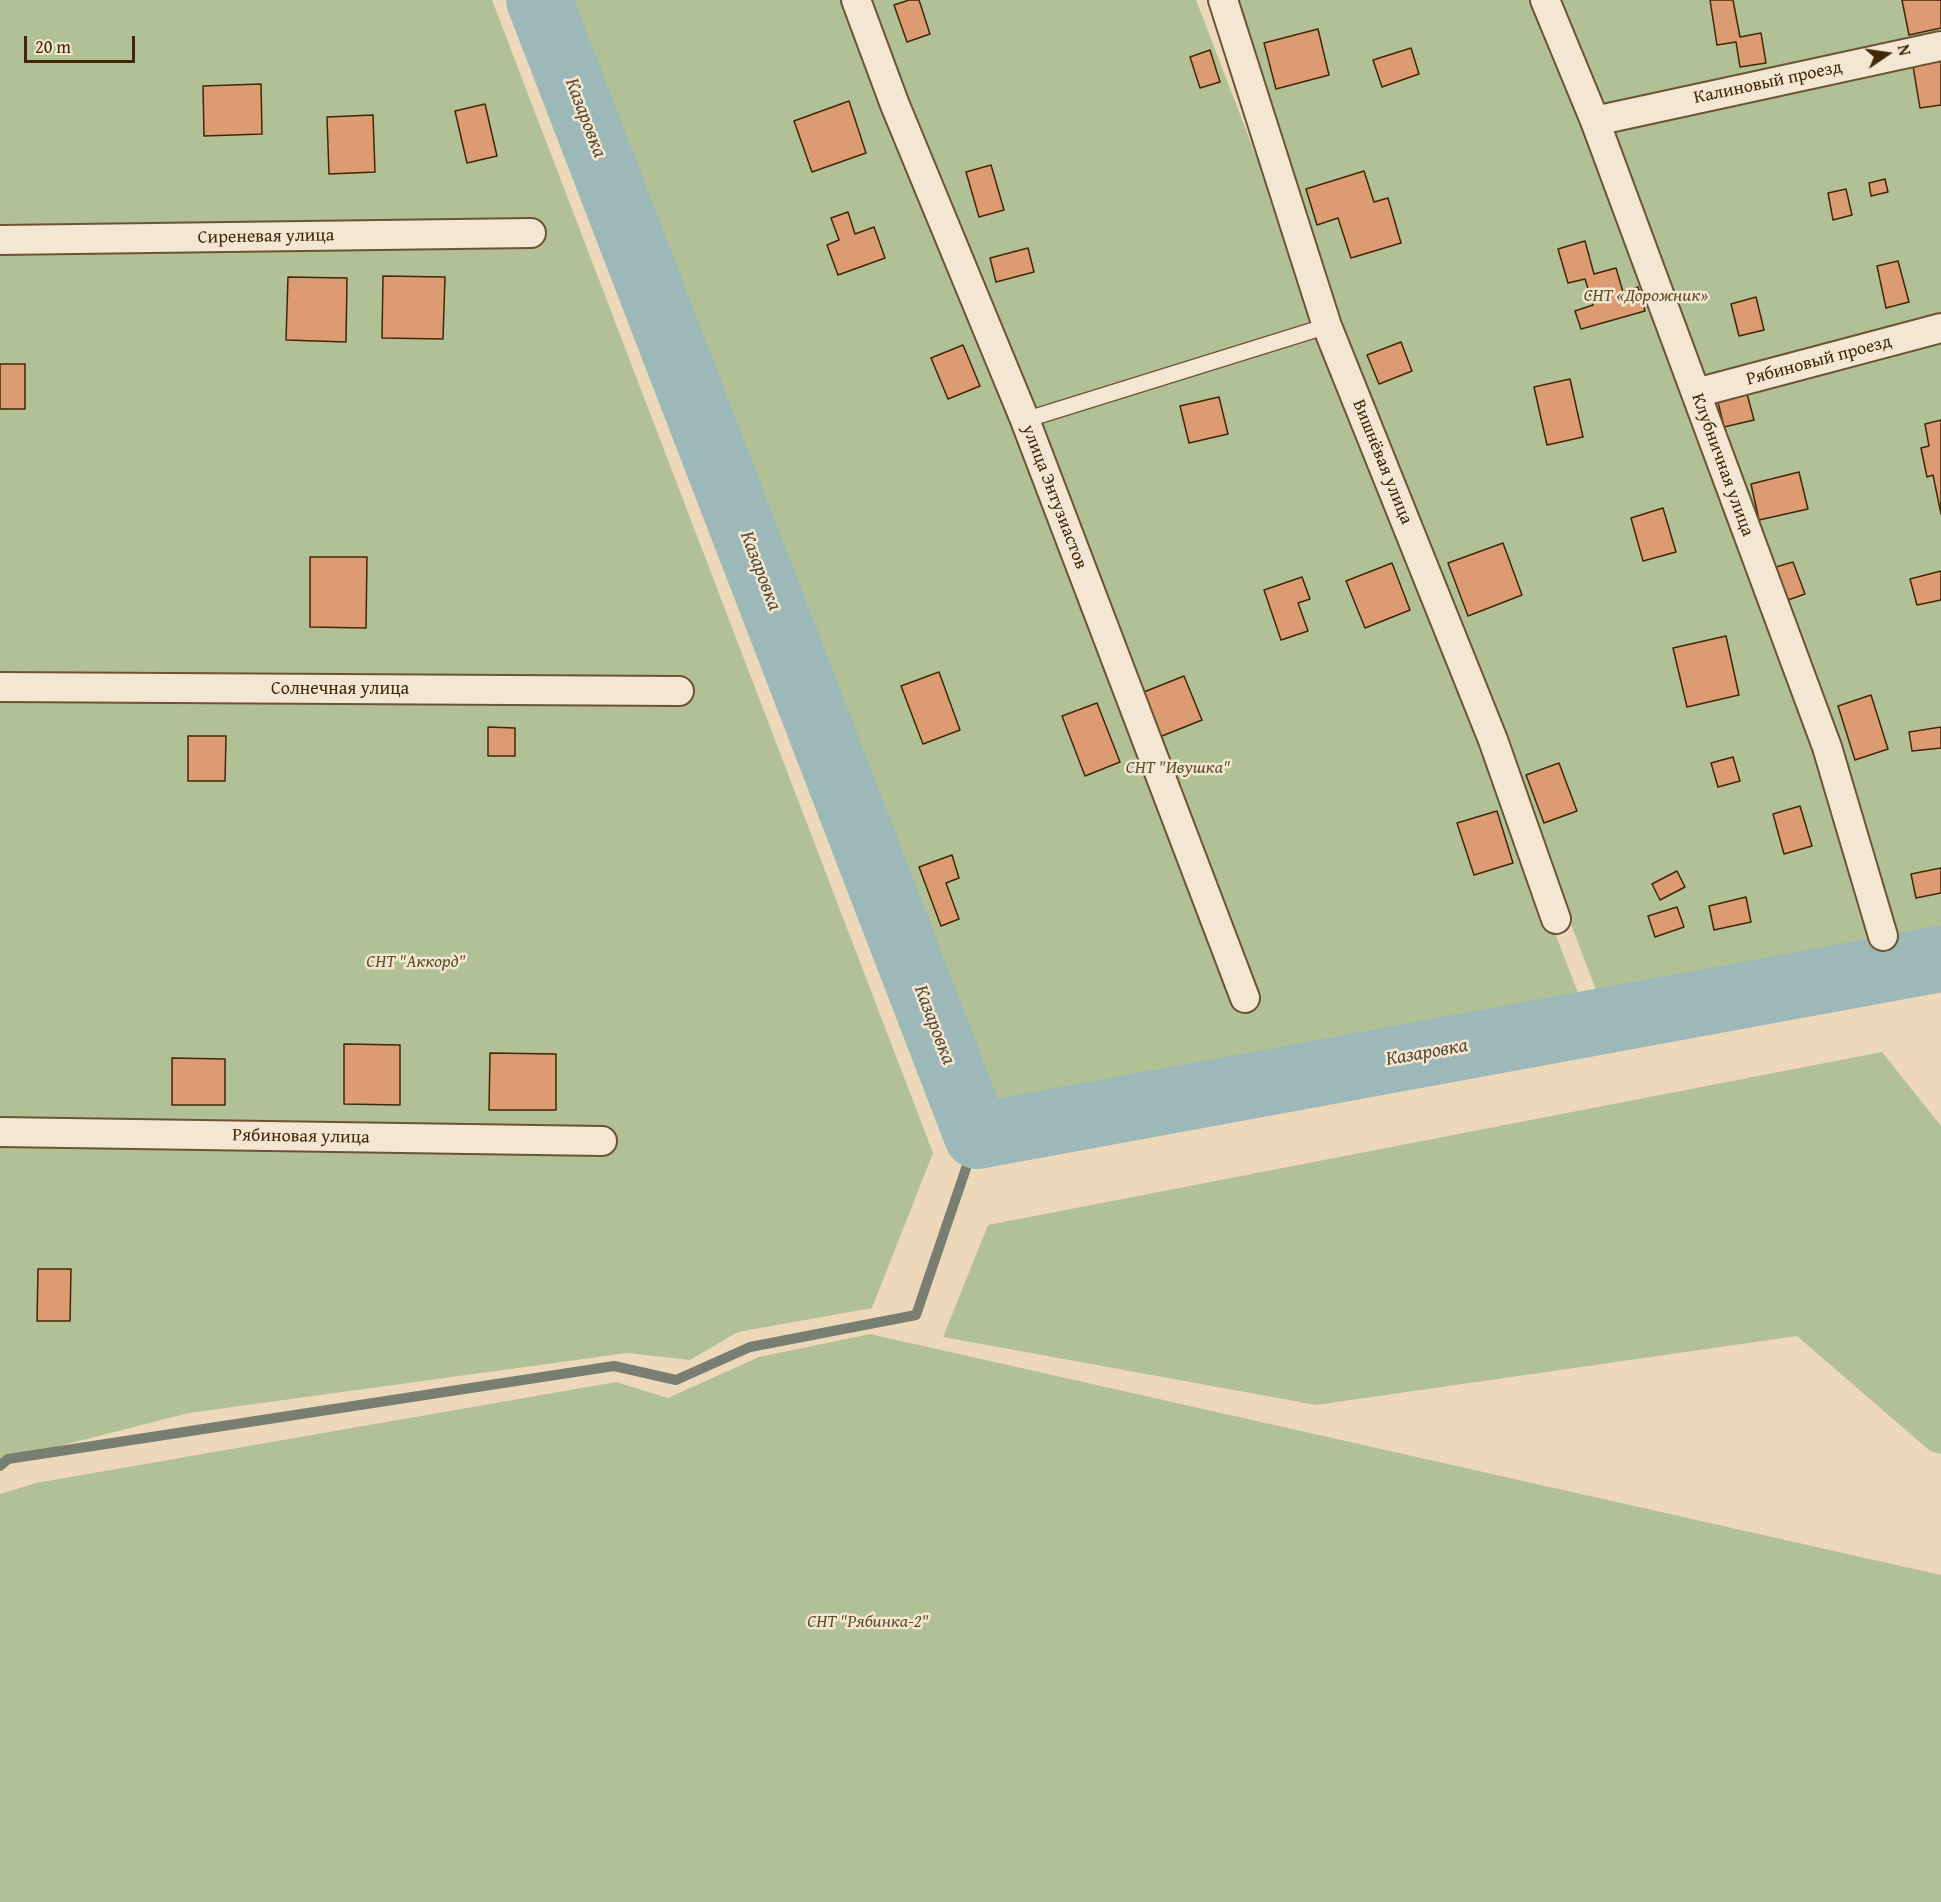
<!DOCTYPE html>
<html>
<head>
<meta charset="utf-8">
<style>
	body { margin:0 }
	#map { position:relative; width:1941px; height:1902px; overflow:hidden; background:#edd9ba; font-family:"Gentium Book Plus",serif }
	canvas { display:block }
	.north { position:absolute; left:1857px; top:24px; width:60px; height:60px; -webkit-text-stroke:4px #f3e6d2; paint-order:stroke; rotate:77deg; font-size:16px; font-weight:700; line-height:24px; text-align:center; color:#412705 }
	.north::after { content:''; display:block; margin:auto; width:21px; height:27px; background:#412705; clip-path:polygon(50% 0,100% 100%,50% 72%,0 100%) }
	.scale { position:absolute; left:24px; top:36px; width:111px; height:27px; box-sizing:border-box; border:3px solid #412705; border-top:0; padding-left:8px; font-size:18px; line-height:21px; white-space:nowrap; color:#412705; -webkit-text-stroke:4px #f3e6d2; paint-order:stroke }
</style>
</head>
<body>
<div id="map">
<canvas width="1941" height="1902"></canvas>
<div class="north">N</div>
<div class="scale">20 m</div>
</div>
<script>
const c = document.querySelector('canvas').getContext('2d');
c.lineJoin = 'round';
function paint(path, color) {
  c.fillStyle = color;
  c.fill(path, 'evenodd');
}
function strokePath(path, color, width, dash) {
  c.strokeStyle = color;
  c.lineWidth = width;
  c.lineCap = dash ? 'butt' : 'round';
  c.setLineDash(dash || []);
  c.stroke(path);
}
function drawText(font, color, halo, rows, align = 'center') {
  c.font = font + ' "Gentium Book Plus",serif';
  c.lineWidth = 5;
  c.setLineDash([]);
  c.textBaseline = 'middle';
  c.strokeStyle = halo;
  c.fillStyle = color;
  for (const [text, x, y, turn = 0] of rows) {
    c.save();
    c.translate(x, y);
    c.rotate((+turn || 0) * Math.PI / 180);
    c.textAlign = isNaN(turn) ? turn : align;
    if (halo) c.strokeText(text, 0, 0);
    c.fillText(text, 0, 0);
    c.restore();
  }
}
paint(new Path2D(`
	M0 0H492L933 1153 872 1308 738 1332 690 1360 627 1353 189 1413 0 1461Z
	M573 0H1196L1585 1011 999 1118Z
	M1234 0H1941V948L1604 1011 1352 350Z
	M1882 1052 1941 1126V1454L1930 1451 1797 1336 1316 1405 943 1337 988 1225Z
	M870 1334 1941 1575V1902H0V1494L36 1483 616 1382 668 1398 759 1357Z`), '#b2c095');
strokePath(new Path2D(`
	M0 1466 8 1459 614 1366 676 1380 750 1347 916 1315 977 1136`), '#787e71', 10);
strokePath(new Path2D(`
	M539 0 977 1136 1941 959`), '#9cb8b9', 66);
const building = new Path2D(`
	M909 0H919L930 34 907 42 894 5Z
	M1710 0H1733L1740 37 1761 33 1766 63 1740 67 1736 42 1717 45Z
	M1902 0H1941V28L1909 35Z
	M1318 29 1329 75 1276 89 1264 43Z
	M1411 48 1419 74 1382 87 1373 60Z
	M1210 50 1220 82 1200 88 1190 57Z
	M1941 55V105L1920 108 1912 60Z
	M261 84 262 134 204 136 203 86Z
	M849 101 866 153 812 172 794 121Z
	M485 104 497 156 467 163 455 111Z
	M373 115 375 172 329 174 327 117Z
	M991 165 1004 210 979 217 966 172Z
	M1364 171 1374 202 1388 198 1401 243 1351 258 1338 218 1317 225 1306 189Z
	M1885 179 1888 192 1871 196 1869 183Z
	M1846 189 1852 215 1833 220 1828 193Z
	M848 212 855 234 874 227 885 258 838 275 827 245 839 240 831 218Z
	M1585 241 1594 274 1616 268 1623 292 1638 287 1645 311 1581 329 1575 311 1593 305 1585 279 1568 283 1558 249Z
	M1028 248 1034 272 996 282 990 258Z
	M1898 261 1909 302 1886 308 1877 266Z
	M383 276 445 277 443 339 382 338Z
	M288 277 347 278 346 342 286 340Z
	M1756 297 1764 330 1739 336 1731 304Z
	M1401 342 1412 371 1379 384 1367 355Z
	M963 345 980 386 948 399 931 358Z
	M0 364H25V409H0Z
	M1570 379 1583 437 1547 445 1534 387Z
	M1746 390 1754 420 1724 427 1717 398Z
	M1219 397 1228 434 1189 443 1180 406Z
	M1941 420V514L1933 475 1927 477 1921 448 1929 446 1925 424Z
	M1799 472 1808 509 1759 520 1751 484Z
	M1663 508 1676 552 1643 561 1631 518Z
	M1503 543 1522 595 1468 616 1448 563Z
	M310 557H367L366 628 310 627Z
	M1793 562 1805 594 1788 600 1776 567Z
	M1392 563 1410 610 1365 628 1346 581Z
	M1941 571V600L1917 605 1910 579Z
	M1302 577 1310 599 1298 603 1308 631 1281 640 1264 590Z
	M1726 636 1739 695 1687 707 1673 648Z
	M939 672 960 730 923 744 901 686Z
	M1184 676 1202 720 1157 738 1139 694Z
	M1871 695 1888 749 1855 760 1838 706Z
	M1097 703 1120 762 1085 776 1062 716Z
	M488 727 515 728V756H488Z
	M1941 727V748L1912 751 1909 732Z
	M188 736H226L225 781H188Z
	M1733 757 1740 781 1718 787 1711 763Z
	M1559 763 1577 811 1544 823 1526 775Z
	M1800 806 1812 846 1784 854 1773 814Z
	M1497 811 1513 863 1474 875 1457 823Z
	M952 855 959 878 946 883 959 919 941 926 919 867Z
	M1941 868V893L1916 898 1911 874Z
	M1677 871 1685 887 1660 900 1652 884Z
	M1746 897 1751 922 1714 930 1709 906Z
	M1677 907 1684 927 1655 937 1648 916Z
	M344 1044 400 1045V1105L344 1104Z
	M490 1053 556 1054V1110H489Z
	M172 1058 225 1059V1105H172Z
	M38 1269H71L70 1321H37Z`);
paint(building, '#dc9b73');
strokePath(building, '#412705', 1.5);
const lane = new Path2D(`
	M1025 420 1327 326`);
const street = new Path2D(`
	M856 0 895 105 1025 420 1245 998
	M1223 0 1327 326 1493 740 1556 919
	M1545 0 1595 121 1827 747 1883 936
	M1595 121 1941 46
	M0 240 531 233
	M1696 393 1941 328
	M0 687 679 691
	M0 1132 602 1141`);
strokePath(lane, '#6c5432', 18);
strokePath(street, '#6c5432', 32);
strokePath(lane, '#f3e6d2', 15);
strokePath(street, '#f3e6d2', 28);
drawText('18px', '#412705', '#f3e6d2', [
	["Калиновый проезд",1768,83,-12],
	["Сиреневая улица",266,237,-1],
	["Рябиновый проезд",1819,361,-15],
	["Вишнёвая улица",1382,462,68],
	["Клубничная улица",1722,465,70],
	["улица Энтузиастов",1054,497,69],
	["Солнечная улица",340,689],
	["Рябиновая улица",301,1137,1]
]);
drawText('italic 18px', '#5d4d29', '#f3e6d2', [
	["СНТ «Дорожник»",1646,296],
	["СНТ \"Ивушка\"",1178,768],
	["СНТ \"Аккорд\"",416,962],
	["СНТ \"Рябинка-2\"",868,1622]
]);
drawText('italic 20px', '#584b32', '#f3e6d2', [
	["Казаровка",585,118,69],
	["Казаровка",760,571,69],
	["Казаровка",934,1025,69],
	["Казаровка",1427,1053,-10]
]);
</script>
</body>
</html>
